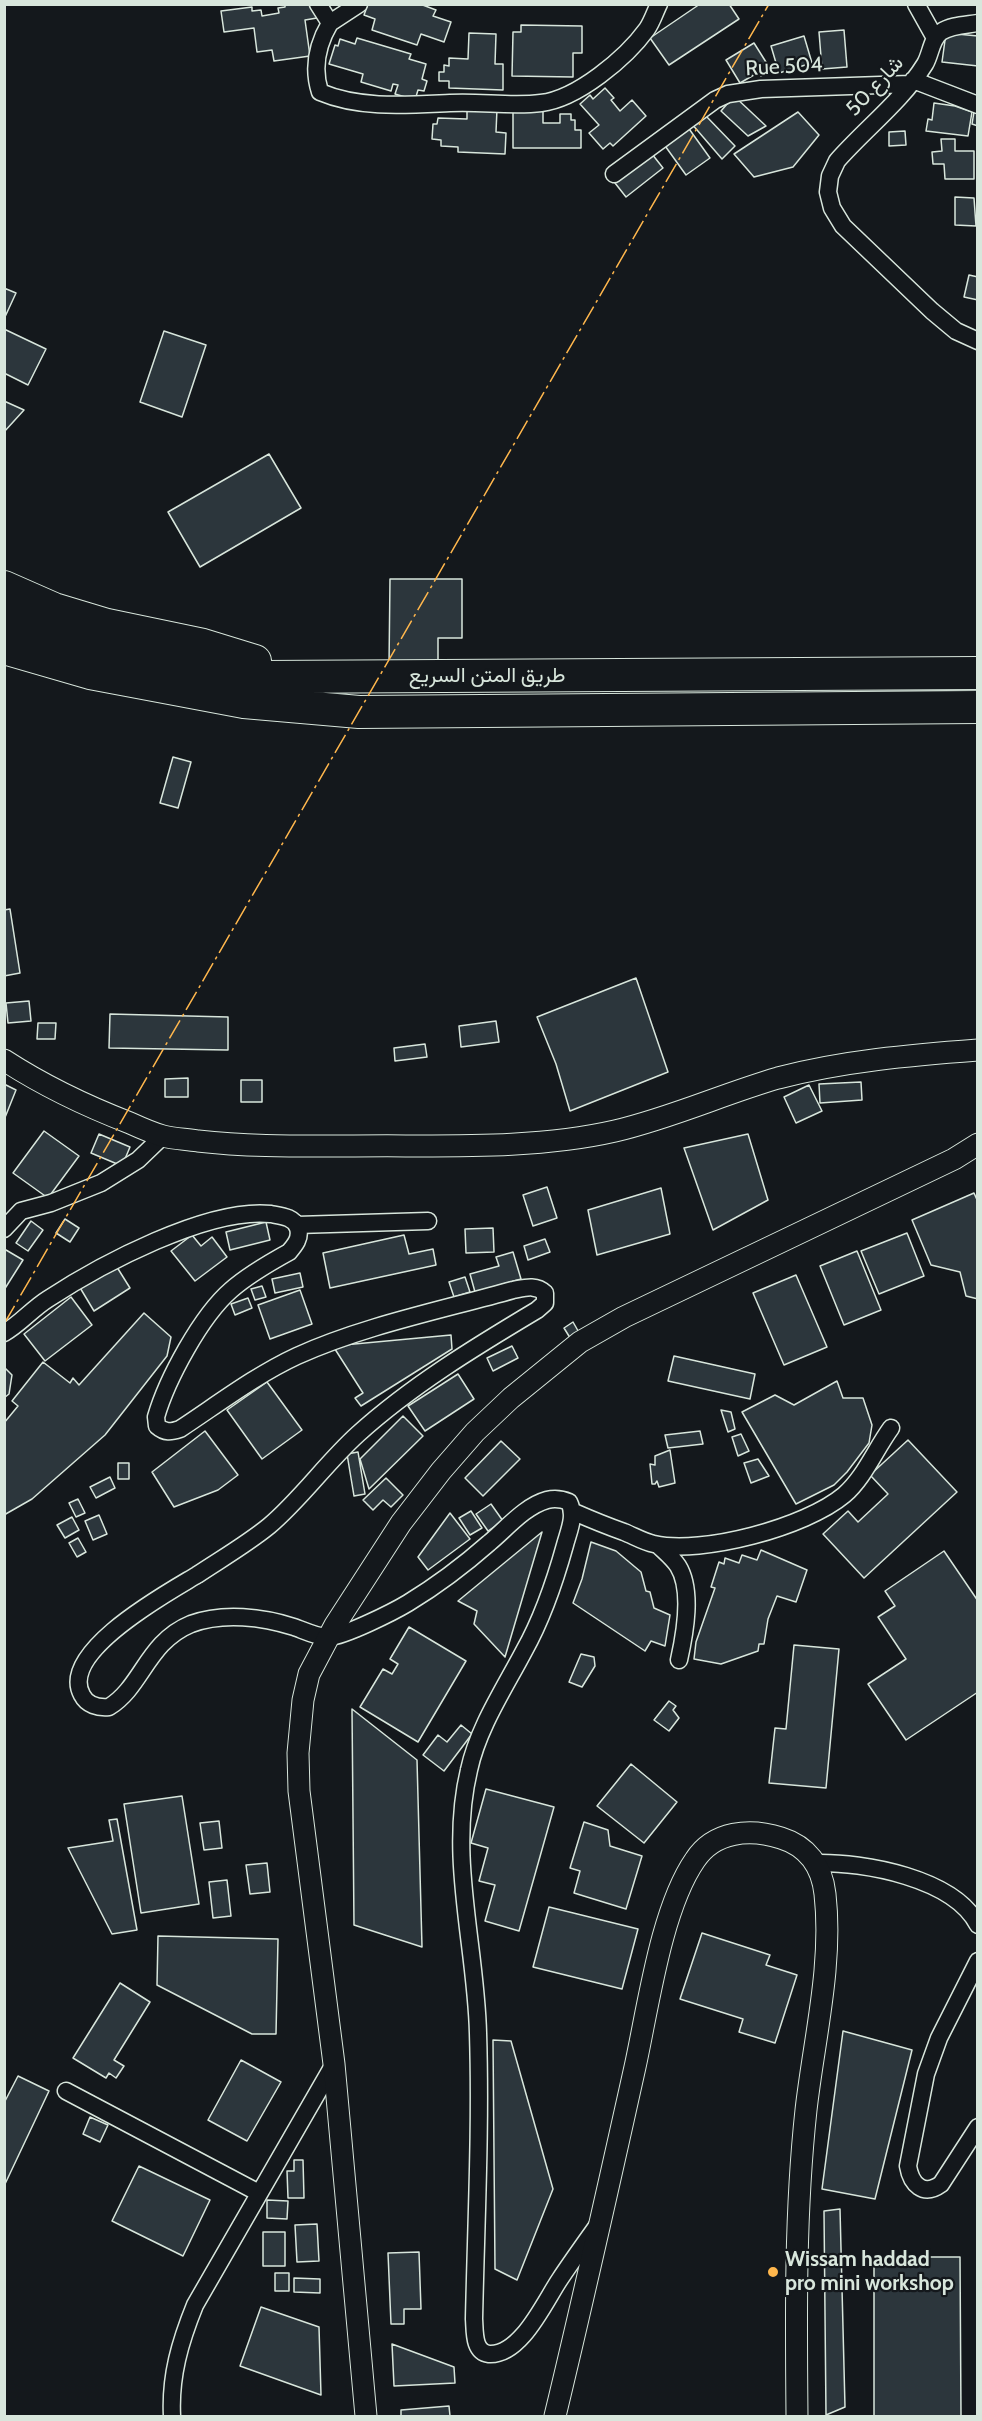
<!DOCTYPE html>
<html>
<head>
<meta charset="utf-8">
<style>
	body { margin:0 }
	#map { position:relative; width:982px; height:2421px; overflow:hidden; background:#14181c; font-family:Cabin,sans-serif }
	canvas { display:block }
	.frame { position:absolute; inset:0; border:6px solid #d8e6dc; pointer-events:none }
</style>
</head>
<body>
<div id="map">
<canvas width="982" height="2421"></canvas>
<div class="frame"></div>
</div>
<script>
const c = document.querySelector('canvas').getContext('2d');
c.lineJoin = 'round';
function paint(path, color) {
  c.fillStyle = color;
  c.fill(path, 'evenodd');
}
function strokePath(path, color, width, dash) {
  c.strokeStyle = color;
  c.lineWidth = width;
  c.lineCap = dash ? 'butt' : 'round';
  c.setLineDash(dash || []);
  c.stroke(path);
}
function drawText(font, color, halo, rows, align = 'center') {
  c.font = font + ' Cabin,Vazirmatn,sans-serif';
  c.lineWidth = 4.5;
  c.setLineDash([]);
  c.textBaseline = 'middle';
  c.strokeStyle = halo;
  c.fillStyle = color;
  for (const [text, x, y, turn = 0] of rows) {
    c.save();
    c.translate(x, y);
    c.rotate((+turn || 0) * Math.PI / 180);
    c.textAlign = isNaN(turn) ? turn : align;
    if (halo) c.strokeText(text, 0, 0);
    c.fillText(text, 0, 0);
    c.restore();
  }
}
const building = new Path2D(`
	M285 4H312L317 18 305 20 310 56 274 61 272 50 257 52 254 28 224 32 221 11 252 7V11L261 10 262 16 279 13 278 8 285 7Z
	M368 4H420L436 10 433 16 451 22 444 42 421 34 417 45 372 30 375 19 364 15Z
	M700 4H729L739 19 669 65 650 38Z
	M521 25 582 26V53H573V77L512 76 513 32H521Z
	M844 30 847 67 822 69 819 32Z
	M469 33 496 34 495 64H503V90L449 88V81H439V72H444V65L449 66V58L468 59Z
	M946 33 978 36V66L942 62Z
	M804 36 812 63 779 73 771 46Z
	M357 38 411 54 409 59 426 64 422 79 427 81 424 91 418 90 415 100 395 94 398 85 393 84 391 91 361 82 363 74 329 64 335 45 338 46 340 39 355 44Z
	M754 43 771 70 761 76 759 72 740 83 726 60Z
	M605 88 614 98 611 100 620 111 632 100 646 116 613 146 610 143 603 149 589 133 599 125 580 104 590 95 593 99Z
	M734 96 766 126 748 136 721 111Z
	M934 103 955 106 972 112 968 136 926 131 928 119 932 120Z
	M467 108 497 109 496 132 506 133 505 154 458 152V147L441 146V140L432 139 433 124H437L438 118 467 119Z
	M513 111H543V123H560V114H571V120H575V130H581V148H513Z
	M798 112 819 135 793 167 754 177 734 154Z
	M974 112 978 114V126L972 124Z
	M705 115 735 146 722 159 691 123Z
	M687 126 710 158 686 175 663 143Z
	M905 131 906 145 889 146V132Z
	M941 139H955V151H974V179H945L944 164H933L932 152 942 151Z
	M652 154 663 168 626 197 615 183Z
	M955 197 974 198 976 226 955 225Z
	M969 275 978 277V300L964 297Z
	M4 288 16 293 4 319Z
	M4 329 46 349 28 385 4 373Z
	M164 331 206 345 182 417 140 402Z
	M4 401 24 410 4 432Z
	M269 454 301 508 200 567 168 512Z
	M390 579H462V638H438V666H389Z
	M173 757 191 762 178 808 160 803Z
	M10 909 20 973 4 976V910Z
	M636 978 668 1072 570 1111 556 1064 537 1017Z
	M29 1001 31 1021 8 1023 6 1003Z
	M110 1014 228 1017V1050L109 1048Z
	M496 1021 499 1042 461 1047 459 1026Z
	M38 1023H56L55 1039H37Z
	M425 1044 427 1057 395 1061 394 1048Z
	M188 1078V1097H165V1079Z
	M241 1080H262V1102H241Z
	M861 1082 862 1100 820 1103 819 1084Z
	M4 1084 16 1090 4 1120Z
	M809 1085 822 1111 796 1123 784 1097Z
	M44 1131 79 1156 48 1198 13 1173Z
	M99 1134 130 1147 122 1166 91 1153Z
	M748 1134 768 1200 713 1230 684 1148Z
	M547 1187 557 1218 533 1226 523 1195Z
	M661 1188 670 1234 597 1255 588 1210Z
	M974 1193 978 1202V1299L966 1296 960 1272 931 1265 912 1220Z
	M65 1219 79 1228 70 1242 56 1233Z
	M31 1221 43 1230 28 1251 16 1243Z
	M266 1222 270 1240 230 1250 226 1232Z
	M493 1228 494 1252 466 1253 465 1229Z
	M907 1233 924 1276 879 1294 861 1251Z
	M192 1235 201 1246 212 1237 227 1257 195 1281 171 1251Z
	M404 1235 409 1254 433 1249 436 1265 330 1288 323 1253Z
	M545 1239 550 1252 528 1260 524 1246Z
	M6 1250 23 1260 4 1290V1252Z
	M857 1251 881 1310 844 1325 820 1266Z
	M513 1252 521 1279 475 1292 470 1274 499 1266 496 1257Z
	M115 1264 130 1288 94 1311 79 1286Z
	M300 1273 303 1287 275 1293 272 1279Z
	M796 1275 827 1347 784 1365 753 1293Z
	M465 1277 470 1292 454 1297 449 1282Z
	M262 1286 266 1297 255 1300 251 1289Z
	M300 1290 312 1324 270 1339 258 1305Z
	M71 1297 92 1325 45 1361 24 1334Z
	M248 1298 252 1308 235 1315 231 1304Z
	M144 1313 171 1337 167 1356 105 1435 32 1499 4 1515V1423L18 1406 12 1401 43 1362 70 1383 73 1378 79 1385Z
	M573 1322 581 1336 572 1341 564 1328Z
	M451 1335 452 1349 361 1406 355 1398 363 1393 333 1346Z
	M512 1346 518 1358 493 1371 487 1358Z
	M674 1356 755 1374 750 1399 668 1381Z
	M4 1367 12 1375 9 1394 4 1398Z
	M458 1374 474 1399 425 1431 408 1406Z
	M837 1381 843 1398H863L872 1425 869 1443 847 1472 834 1485 796 1504 742 1412 775 1395 794 1405Z
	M267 1382 302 1430 262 1459 227 1410Z
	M721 1410 731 1412 735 1429 728 1432Z
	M403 1416 423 1436 369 1489 360 1459Z
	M205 1431 238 1475 218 1490 174 1507 152 1472Z
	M700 1431 703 1444 668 1448 665 1435Z
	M741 1434 749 1451 738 1456 732 1437Z
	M908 1440 957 1492 864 1578 823 1534 848 1511 858 1522 888 1494 870 1475Z
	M501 1441 520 1459 483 1496 465 1478Z
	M670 1450 675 1483 659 1487 657 1481 655 1484H652L650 1464 655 1465V1456Z
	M358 1452 365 1494 354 1496 347 1454Z
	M758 1459 769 1476 751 1483 744 1463Z
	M118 1463H129V1479H118Z
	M110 1477 115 1488 96 1498 90 1487Z
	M386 1478 403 1495 391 1507 383 1500 373 1510 363 1500Z
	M78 1499 85 1513 76 1517 69 1503Z
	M491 1504 503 1521 488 1531 476 1514Z
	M471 1511 482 1528 470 1535 459 1518Z
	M450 1513 470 1539 428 1570 418 1557Z
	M99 1515 107 1534 93 1540 85 1521Z
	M72 1517 79 1530 65 1538 57 1525Z
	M542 1532 505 1657 474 1624 477 1611 458 1601Z
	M78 1538 86 1552 77 1557 69 1543Z
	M591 1542 616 1551 641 1572 646 1591 650 1592 654 1608 670 1615 665 1646 651 1641 645 1651 573 1603 582 1579Z
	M761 1550 807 1570 796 1602 777 1596 768 1619 764 1644H759L758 1651 721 1664 694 1659 696 1642 715 1588 711 1587 719 1562 724 1564 725 1558 739 1563 742 1555 757 1560Z
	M944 1551 978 1601V1692L906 1740 868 1684 906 1659 878 1617 895 1606 885 1591Z
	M409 1627 466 1661 418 1742 360 1707 383 1669 392 1674 398 1664 390 1659Z
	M794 1645 839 1649 826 1788 769 1783 775 1728 786 1729Z
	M581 1654 594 1657 595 1666 582 1687 569 1682Z
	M669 1701 676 1706 673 1710 679 1718 669 1731 654 1720Z
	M352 1709 417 1760 422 1947 354 1925Z
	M461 1725 472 1734 444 1771 423 1755 438 1735 447 1742Z
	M631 1764 677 1802 644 1843 597 1806Z
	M486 1789 554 1807 519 1931 485 1921 495 1885 479 1881 488 1848 471 1843Z
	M182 1796 199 1904 141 1913 124 1804Z
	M117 1819 137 1930 112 1934 68 1848 113 1841 109 1820Z
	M219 1821 222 1848 204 1850 200 1823Z
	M584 1822 608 1830 610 1846 642 1856 626 1909 574 1893 580 1871 570 1868Z
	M267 1863 270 1892 250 1894 246 1865Z
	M227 1880 231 1916 213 1918 209 1882Z
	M549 1907 638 1929 622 1989 533 1967Z
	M702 1933 770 1955 766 1965 797 1975 775 2043 739 2032 743 2019 680 1999Z
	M158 1936 278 1939 276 2034H252L157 1985Z
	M120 1983 150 2002 114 2060 124 2066 116 2078 109 2073 106 2078 73 2058Z
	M843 2031 912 2050 875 2199 822 2189Z
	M493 2040 511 2041 553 2189 517 2280 495 2269Z
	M241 2060 281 2082 247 2141 208 2120Z
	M18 2076 49 2091 5 2184 4 2103Z
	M90 2117 108 2125 100 2142 83 2134Z
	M294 2160H303L304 2198H288L287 2171H294Z
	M139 2166 210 2200 183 2256 112 2221Z
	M267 2200 288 2201 287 2219 267 2218Z
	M840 2209 845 2407 826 2415 824 2211Z
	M317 2224 319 2261 297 2262 295 2225Z
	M263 2232H285V2266H263Z
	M419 2252 421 2309H404V2324H391L388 2253Z
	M874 2257H960L961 2416H874Z
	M275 2273H289V2291H275Z
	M294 2278 320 2279V2293L294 2292Z
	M261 2307 319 2327 321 2395 240 2366Z
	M392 2344 454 2367 455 2383 394 2386Z
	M449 2406 450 2416H401V2410Z`);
paint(building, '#2c363c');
strokePath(building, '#d8e6dc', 1.5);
const minor = new Path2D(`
	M318 4 330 23C317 45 312 67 320 92 360 109 407 105 450 103 480 101 511 107 541 103 577 99 626 58 647 29 652 22 655 12 659 4
	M916 4 935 38
	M330 23 359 4
	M978 23C966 25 951 25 941 32 931 39 931 54 925 64 902 101 865 129 837 161L830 176 828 192 832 208 843 226 932 311 956 331 978 341
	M913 80 978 105
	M614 174 715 100 728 94 761 89 910 84
	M297 1225 428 1221
	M4 1229 21 1211 51 1203 101 1183 138 1160 163 1136
	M4 1333C20 1324 32 1309 48 1299 100 1265 208 1207 271 1214 282 1216 294 1217 298 1228 301 1238 295 1245 289 1252 269 1263 248 1275 231 1290 201 1316 167 1379 156 1417L157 1426C165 1433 171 1432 180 1429 218 1404 256 1375 297 1356 363 1326 442 1310 513 1290 524 1288 536 1284 545 1293V1303L537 1310C475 1347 411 1386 358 1434 326 1463 301 1499 269 1526 247 1544 221 1559 197 1575 169 1592 58 1652 82 1695 87 1705 98 1708 109 1707 142 1687 147 1642 191 1624 223 1612 263 1617 294 1627 303 1630 319 1638 329 1637 345 1636 393 1612 408 1603 436 1586 464 1565 489 1543 506 1529 525 1506 547 1500 555 1498 562 1499 569 1502 576 1516 569 1530 565 1545 555 1581 542 1619 524 1651 504 1689 478 1728 469 1770 448 1857 476 1946 478 2033 481 2128 476 2224 474 2319 475 2331 473 2352 489 2354 521 2356 545 2301 560 2279 572 2261 585 2243 597 2226
	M574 1512C590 1519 607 1526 624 1532 634 1536 644 1542 654 1544 702 1555 806 1527 844 1495 864 1478 875 1450 891 1428
	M658 1545C664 1551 673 1558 678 1566 693 1590 685 1633 679 1660
	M816 1863C864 1862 954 1878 978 1925
	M978 1961 939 2038 926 2074 908 2166C911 2184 923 2197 941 2184L978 2127
	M66 2091 259 2193
	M172 2416C170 2376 180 2342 195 2305L334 2064`);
const tertiary = new Path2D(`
	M4 1060C44 1086 86 1106 130 1123 141 1128 152 1133 163 1136 174 1139 187 1139 198 1141 249 1147 302 1146 354 1146 439 1145 532 1150 615 1131 671 1118 723 1094 778 1078 843 1061 911 1055 978 1050
	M366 2416 334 2064 299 1791 298 1753 303 1700 309 1674 335 1625 401 1523 441 1471 475 1432 511 1398 580 1342 624 1317 954 1159 978 1144
	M555 2416C583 2300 609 2184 635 2067 648 2008 661 1909 695 1860 714 1831 750 1828 781 1838 807 1846 822 1866 825 1894 833 1965 814 2039 806 2110 795 2212 796 2314 797 2416`);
const motorway = new Path2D(`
	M4 587 54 609 107 625 203 645 255 661
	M4 619C83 652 179 667 263 677L978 673
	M4 648 90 673 244 702 359 712 978 707`);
strokePath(minor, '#d8e6dc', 19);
strokePath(tertiary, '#d8e6dc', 23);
strokePath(motorway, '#d8e6dc', 34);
strokePath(minor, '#14181c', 16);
strokePath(tertiary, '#14181c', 21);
strokePath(motorway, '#14181c', 32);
strokePath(new Path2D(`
	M4 1324 769 4`), '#ffb74d', 1.5, [21, 4.5, 3, 4.5]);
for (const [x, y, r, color] of [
	[773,2272,6,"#ffb74d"]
]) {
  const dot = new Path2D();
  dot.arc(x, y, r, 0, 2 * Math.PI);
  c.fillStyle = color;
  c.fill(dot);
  strokePath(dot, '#14181c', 2);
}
drawText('21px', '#d8e6dc', '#14181c', [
	["Rue 504",784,67,-3],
	["شارع 50",875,86,-47],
	["طريق المتن السريع",487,676]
]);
drawText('bold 21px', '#d8e6dc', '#14181c', [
	["Wissam haddad",785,2260],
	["pro mini workshop",785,2284]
], 'left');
</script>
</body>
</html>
